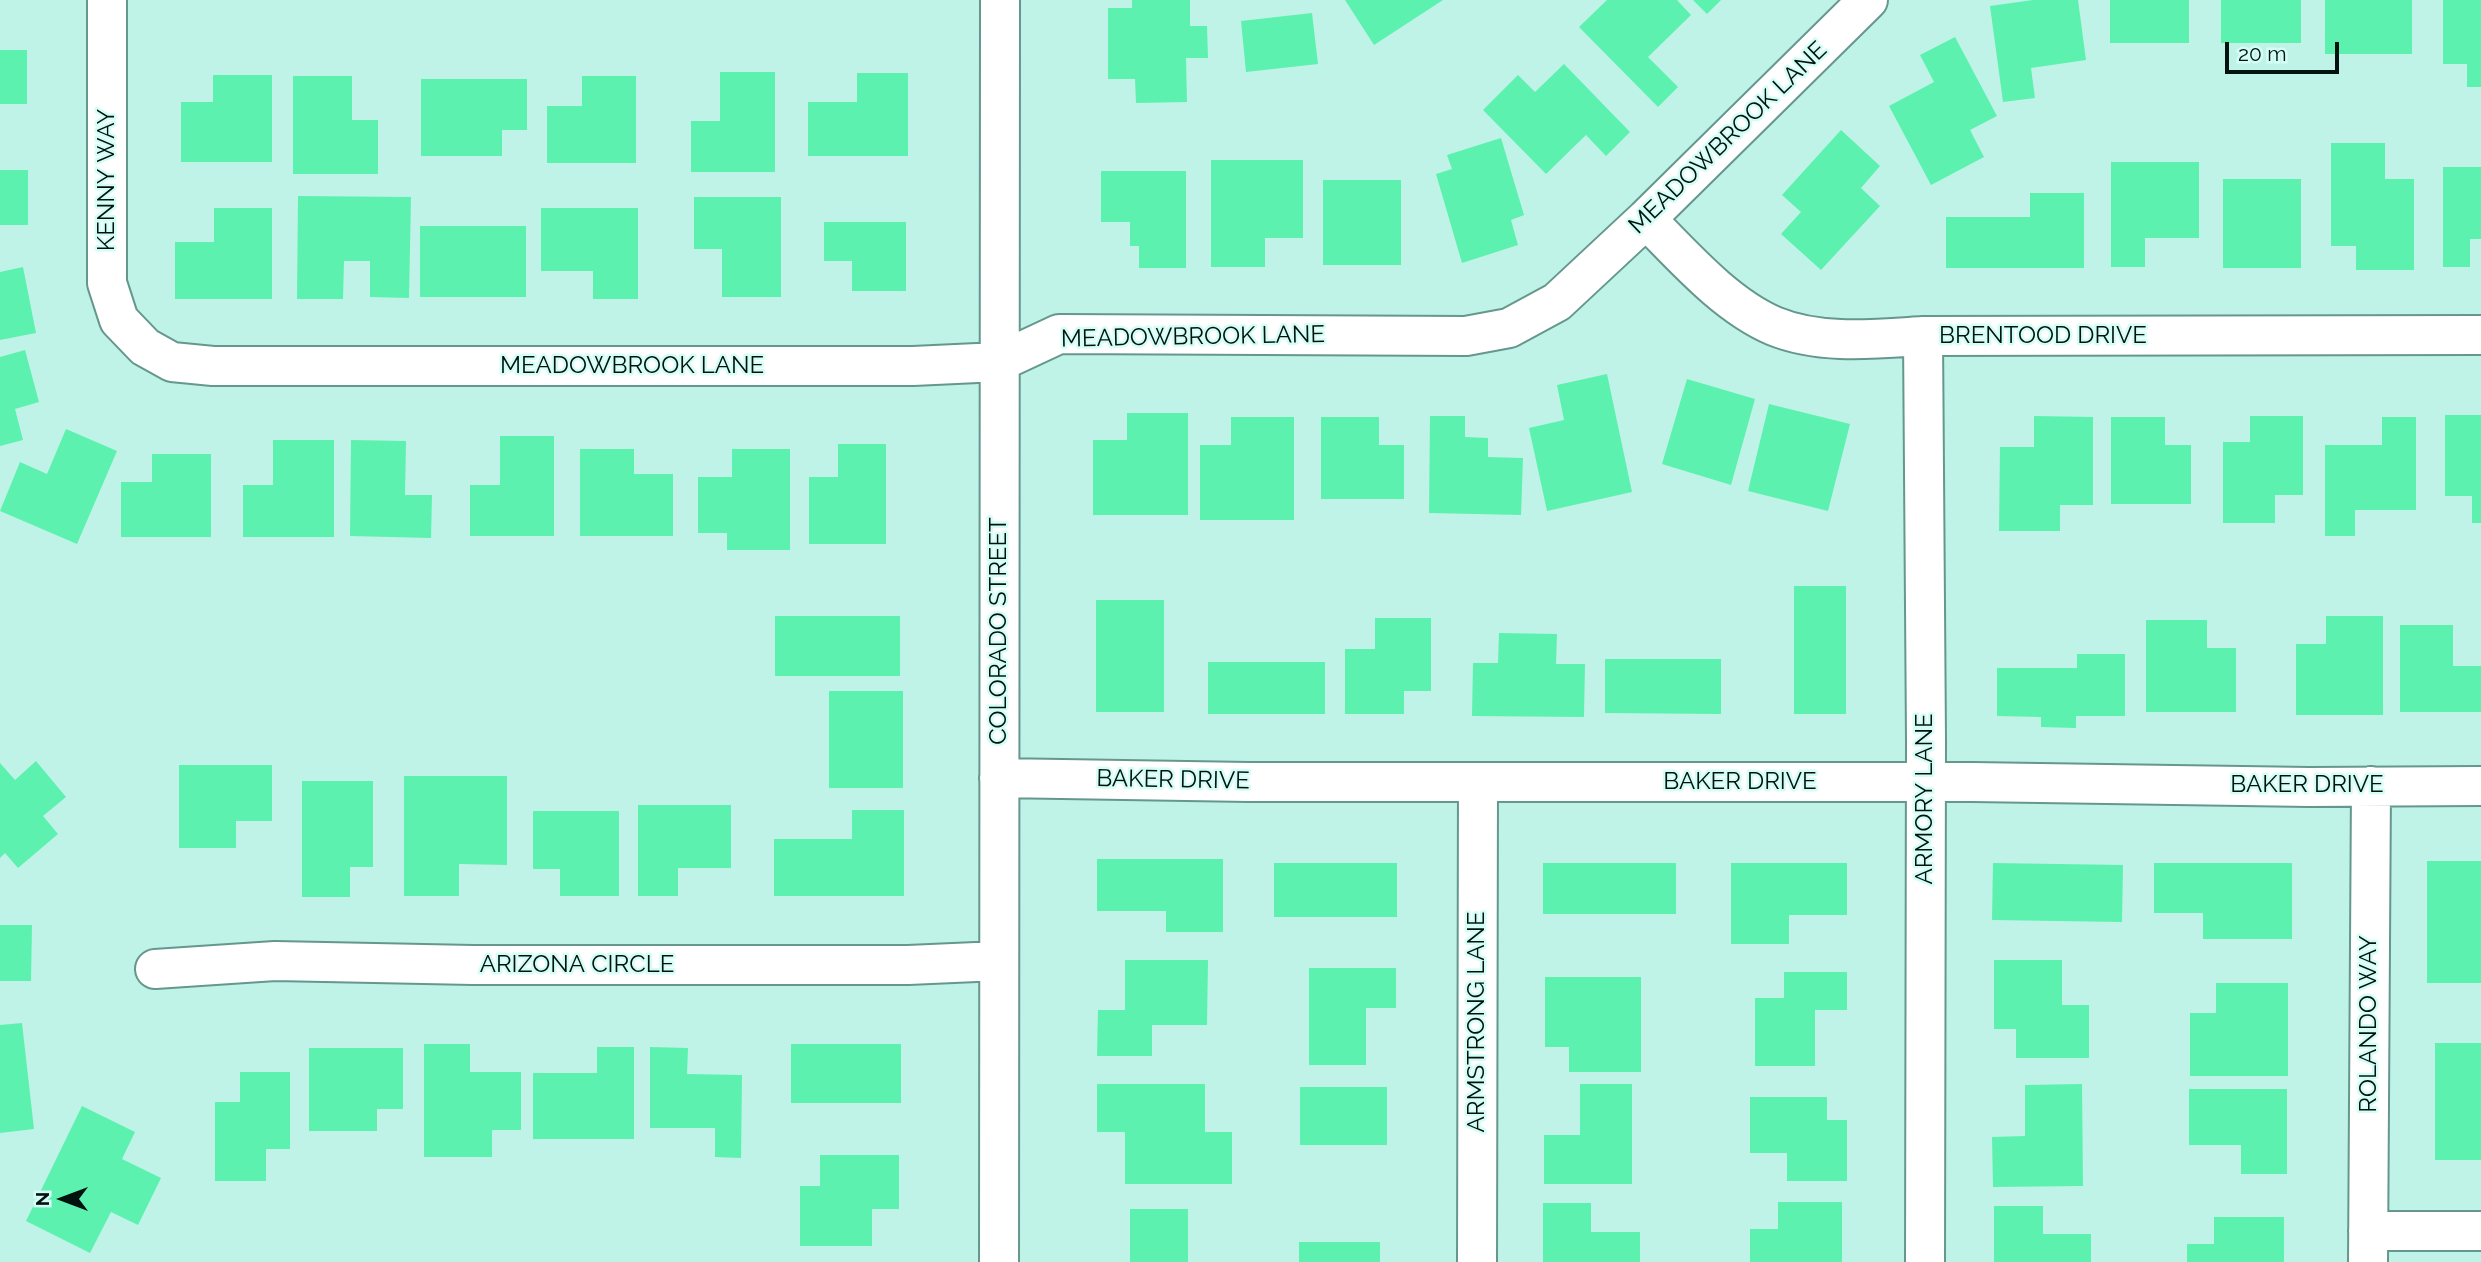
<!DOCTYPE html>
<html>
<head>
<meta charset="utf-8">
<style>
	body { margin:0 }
	#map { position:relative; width:2481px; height:1262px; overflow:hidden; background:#bff3e8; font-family:Raleway,sans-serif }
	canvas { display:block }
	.north { position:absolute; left:28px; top:1164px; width:70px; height:70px; -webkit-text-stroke:5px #d4fef5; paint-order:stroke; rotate:270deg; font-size:19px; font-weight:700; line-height:28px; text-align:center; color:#01120f }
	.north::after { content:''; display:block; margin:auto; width:24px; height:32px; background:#01120f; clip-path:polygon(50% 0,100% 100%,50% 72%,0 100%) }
	.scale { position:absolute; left:2225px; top:42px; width:114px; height:32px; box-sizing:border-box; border:4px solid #01120f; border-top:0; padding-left:9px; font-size:21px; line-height:24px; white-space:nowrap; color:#01120f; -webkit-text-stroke:5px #d4fef5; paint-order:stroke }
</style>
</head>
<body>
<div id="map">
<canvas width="2481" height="1262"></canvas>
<div class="north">N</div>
<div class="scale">20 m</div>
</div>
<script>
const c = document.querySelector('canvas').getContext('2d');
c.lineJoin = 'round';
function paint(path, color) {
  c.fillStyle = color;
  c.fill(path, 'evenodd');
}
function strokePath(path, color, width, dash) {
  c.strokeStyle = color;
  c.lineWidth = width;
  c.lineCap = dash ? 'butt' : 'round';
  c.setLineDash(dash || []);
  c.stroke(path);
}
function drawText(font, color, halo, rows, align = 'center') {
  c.font = font + ' Raleway,sans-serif';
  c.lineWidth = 5;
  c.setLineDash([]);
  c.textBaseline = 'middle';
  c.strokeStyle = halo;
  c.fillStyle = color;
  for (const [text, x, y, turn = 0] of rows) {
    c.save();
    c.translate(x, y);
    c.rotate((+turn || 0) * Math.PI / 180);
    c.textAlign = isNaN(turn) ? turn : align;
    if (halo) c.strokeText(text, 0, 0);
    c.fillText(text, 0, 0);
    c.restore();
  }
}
paint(new Path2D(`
	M1132 0H1190V26H1207L1208 58H1186L1187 102 1136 103 1135 79H1108V8H1132Z
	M1345 0H1443L1374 45Z
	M1607 0H1677L1691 15 1648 57 1678 87 1658 107 1579 27Z
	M1693 0H1721L1707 14Z
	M2033 0H2078L2086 60 2031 68 2035 98 2003 102 1990 6Z
	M2110 0H2189V43H2110Z
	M2221 0H2301V43H2221Z
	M2325 0H2412V54H2325Z
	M2443 0H2481V87H2467V64H2443Z
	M1312 13 1318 64 1246 72 1241 21Z
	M1955 37 1997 116 1970 130 1984 157 1931 185 1889 106 1934 82 1920 55Z
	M0 50H27V104H0Z
	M1564 64 1630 132 1606 156 1586 135 1546 174 1483 110 1518 75 1535 92Z
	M720 72H775V172H691V121H720Z
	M857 73H908V156H808V102H857Z
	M213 75H272V162H181V102H213Z
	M293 76H352V120H378V174H293Z
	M582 76H636V163H547V106H582Z
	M421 79H527V130H502V156H421Z
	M1841 130 1880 166 1861 188 1880 206 1821 270 1781 234 1801 212 1782 195Z
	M1501 138 1524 215 1511 220 1518 245 1462 263 1436 174 1452 169 1447 155Z
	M2331 143H2385V179H2414V270H2356V246H2331Z
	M1211 160H1303V238H1265V267H1211Z
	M2111 162H2199V238H2145V267H2111Z
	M2443 167H2481V239H2470V267H2443Z
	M0 170H28V225H0Z
	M1101 171H1186V268H1139V246H1130V222H1101Z
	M2223 179H2301V268H2223Z
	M1323 180H1401V265H1323Z
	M2030 193H2084V268H1946V217H2030Z
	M298 196 411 197 409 298 370 297V261H344L343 299H297Z
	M694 197H781V297H722V249H694Z
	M214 208H272V299H175V242H214Z
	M541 208H638V299H593V271H541Z
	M824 222H906V291H852V261H824Z
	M420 226H526V297H420Z
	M23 267 36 333 0 340V272Z
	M25 350 39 402 15 409 23 440 0 446V357Z
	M1607 374 1632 492 1547 511 1529 428 1564 420 1557 385Z
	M1687 379 1755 399 1731 485 1662 464Z
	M1769 404 1850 424 1828 511 1748 491Z
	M1127 413H1188V515H1093V440H1127Z
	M2445 415H2481V523H2472V496H2445Z
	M1430 416H1465V437L1488 438V457L1523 458 1521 515 1429 513Z
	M2034 416 2093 417V505H2060V531H1999L2000 447H2034Z
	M2250 416H2303V495H2275V523H2223V442H2250Z
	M1231 417H1294V520H1200V445H1231Z
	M1321 417H1379V445H1404V499H1321Z
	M2111 417H2165V445H2191V504H2111Z
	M2382 417H2416V510H2355V536H2325V445H2382Z
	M66 429 117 451 77 544 0 511 20 462 47 474Z
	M500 436H554V536H470V485H500Z
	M273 440H334V537H243V485H273Z
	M351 440 406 441 405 495H432L431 538 350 536Z
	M838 444H886V544H809V477H838Z
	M580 449H634V474H673V536H580Z
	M732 449H790V550H727V533H698V477H732Z
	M152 454H211V537H121V482H152Z
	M1794 586H1846V714H1794Z
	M1096 600H1164V712H1096Z
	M775 616H900V676H775Z
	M2326 616H2383V715H2296V644H2326Z
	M1375 618H1431V691H1404V714H1345V649H1375Z
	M2146 620H2207V648H2236V712H2146Z
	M2400 625H2453V666H2481V712H2400Z
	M1499 633 1557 634 1556 664H1585L1584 717 1472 716 1473 663H1498Z
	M2077 654H2125V716H2076V728L2041 727V717L1997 716V668H2077Z
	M1605 659H1721V714L1605 713Z
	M1208 662H1325V714H1208Z
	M829 691H903V788H829Z
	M36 761 66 797 43 816 58 834 18 868 5 853 0 858V763L15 780Z
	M179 765H272V821H236V848H179Z
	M404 776H507V865L459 864V896H404Z
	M302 781H373V867H350V897H302Z
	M638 805H731V868H678V896H638Z
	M852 810H904V896H774V839H852Z
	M533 811H619V896H560V869H533Z
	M1097 859H1223V932H1166V911H1097Z
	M2427 861H2481V983H2427Z
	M1274 863H1397V917H1274Z
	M1543 863H1676V914H1543Z
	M1731 863H1847V915H1789V944H1731Z
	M1993 863 2123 865 2122 922 1992 920Z
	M2154 863H2292V939H2203V913H2154Z
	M0 925H32L31 981H0Z
	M1125 960H1208L1207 1025H1152V1056H1097L1098 1010H1125Z
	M1994 960H2062V1005H2089V1058H2016V1029H1994Z
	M1309 968H1396V1008H1366V1065H1309Z
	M1784 972H1847V1010H1815V1066H1755V998H1784Z
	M1545 977H1641V1072H1569V1047H1545Z
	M2216 983H2288V1076H2190V1013H2216Z
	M22 1023 34 1129 0 1133V1025Z
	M2435 1043H2481V1160H2435Z
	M424 1044H470V1072H521V1130H492V1157H424Z
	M791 1044H901V1103H791Z
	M597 1047H634V1139H533V1073H597Z
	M650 1047 688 1048 687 1074 742 1075 741 1158 715 1157V1128H650Z
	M309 1048H403V1109H377V1131H309Z
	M240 1072H290V1149H266V1181H215V1102H240Z
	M1097 1084H1205V1132H1232V1184H1125V1132H1097Z
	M1580 1084H1632V1184H1544V1135H1580Z
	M2082 1084 2083 1186 1993 1187 1992 1137 2025 1136V1085Z
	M1300 1087H1387V1145H1300Z
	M2189 1089H2287V1174H2241V1145H2189Z
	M1750 1097H1827V1120H1847V1181H1787V1153H1750Z
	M82 1106 135 1132 122 1159 161 1178 138 1225 111 1212 90 1253 26 1221Z
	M820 1155H899V1209H872V1246H800V1186H820Z
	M1778 1202H1842V1262H1750V1229H1778Z
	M1543 1203H1591V1232H1640V1262H1543Z
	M1994 1206H2043V1234H2091V1262H1994Z
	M1130 1209H1188V1262H1130Z
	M2214 1217H2284V1262H2187V1244H2214Z
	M1299 1242H1380V1262H1299Z`), '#5df1af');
const minor = new Path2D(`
	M107 0V283L119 320 145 347 172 362 213 366H913L999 362 1059 334 1466 336 1509 328 1557 302 1646 219 1868 0
	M1646 219C1683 256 1725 305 1774 326 1820 345 1875 339 1923 336L2481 335
	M1923 336 1926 741 1925 1262
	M999 778 1249 782H1972L2309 787 2481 786
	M155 969 275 961 473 965H908L999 961
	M2368 1231H2481
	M999 1262 1000 0
	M1477 1262 1478 782
	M2368 1262 2371 786`);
strokePath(minor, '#65978d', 42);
strokePath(minor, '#fff', 38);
drawText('24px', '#01120f', '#d4fef5', [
	["MEADOWBROOK LANE",1728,138,-44],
	["KENNY WAY",107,180,-90],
	["BRENTOOD DRIVE",2043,336],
	["MEADOWBROOK LANE",1193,337,-1],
	["MEADOWBROOK LANE",632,366],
	["COLORADO STREET",999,631,-90],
	["BAKER DRIVE",1173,780,1],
	["BAKER DRIVE",1740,782],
	["BAKER DRIVE",2307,785],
	["ARMORY LANE",1925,799,-90],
	["ARIZONA CIRCLE",577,965],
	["ARMSTRONG LANE",1477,1022,-90],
	["ROLANDO WAY",2369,1024,-90]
]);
</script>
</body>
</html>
